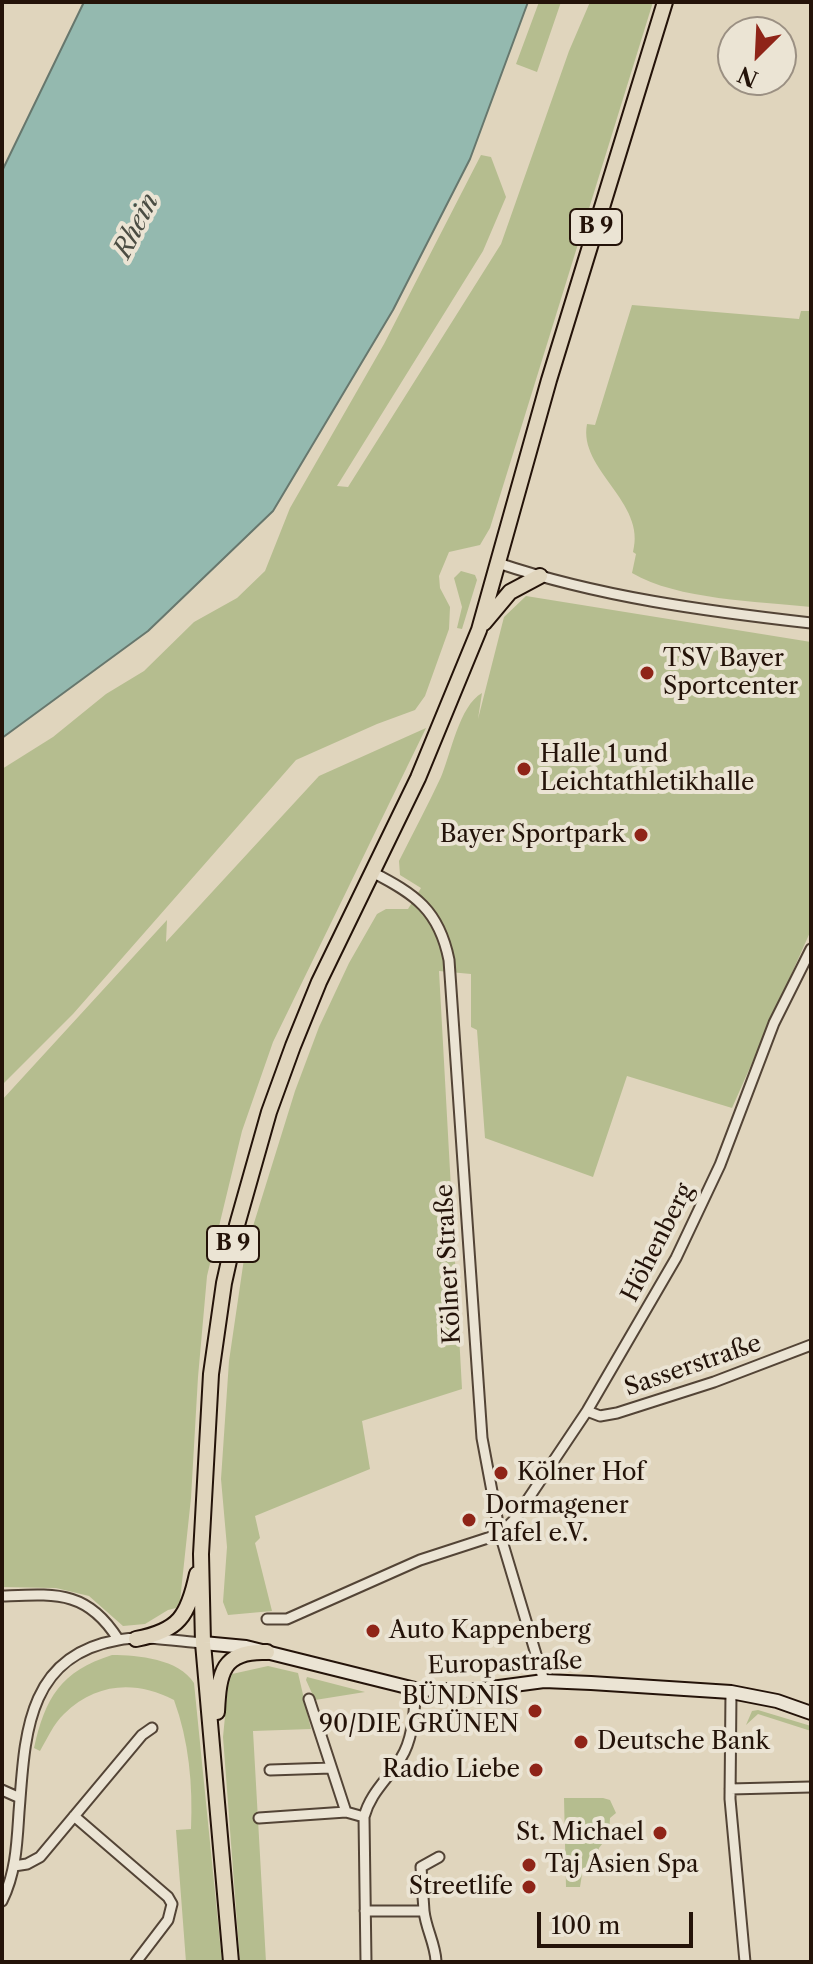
<!DOCTYPE html>
<html>
<head>
<meta charset="utf-8">
<style>
	body { margin:0 }
	#map { position:relative; width:813px; height:1964px; overflow:hidden; background:#e0d5bd; font-family:"Libre Caslon Text",serif }
	canvas { display:block }
	.frame { position:absolute; inset:0; border:4px solid #241309; pointer-events:none }
	.north { position:absolute; left:717px; top:16px; width:80px; height:80px; box-sizing:border-box; background:#ebe4d4; border:2px solid #9b9083; border-radius:50%; rotate:204deg; font-size:22px; font-weight:700; line-height:32px; text-align:center; color:#241309 }
	.north::after { content:''; display:block; margin:auto; width:28px; height:36px; background:#8f2418; clip-path:polygon(50% 0,100% 100%,50% 72%,0 100%) }
	.scale { position:absolute; left:537px; top:1912px; width:156px; height:36px; box-sizing:border-box; border:4px solid #241309; border-top:0; padding-left:10px; font-size:24px; line-height:28px; white-space:nowrap; color:#241309; -webkit-text-stroke:6px #ebe4d4; paint-order:stroke }
</style>
</head>
<body>
<div id="map">
<canvas width="813" height="1964"></canvas>
<div class="frame"></div>
<div class="north">N</div>
<div class="scale">100 m</div>
</div>
<script>
const c = document.querySelector('canvas').getContext('2d');
c.lineJoin = 'round';
function paint(path, color) {
  c.fillStyle = color;
  c.fill(path, 'evenodd');
}
function strokePath(path, color, width, dash) {
  c.strokeStyle = color;
  c.lineWidth = width;
  c.lineCap = dash ? 'butt' : 'round';
  c.setLineDash(dash || []);
  c.stroke(path);
}
function drawText(font, color, halo, rows, align = 'center') {
  c.font = font + ' "Libre Caslon Text",serif';
  c.lineWidth = 8;
  c.setLineDash([]);
  c.textBaseline = 'middle';
  c.strokeStyle = halo;
  c.fillStyle = color;
  for (const [text, x, y, turn = 0] of rows) {
    c.save();
    c.translate(x, y);
    c.rotate((+turn || 0) * Math.PI / 180);
    c.textAlign = isNaN(turn) ? turn : align;
    if (halo) c.strokeText(text, 0, 0);
    c.fillText(text, 0, 0);
    c.restore();
  }
}
paint(new Path2D(`
	M539 2H561L537 72 516 64Z
	M590 2H653L490 528 480 545 449 552 439 576 440 588 450 607 449 629 425 696 415 710 377 724 296 760 73 1014 2 1085V769L53 737 106 694 144 671 194 622 237 598 265 571 290 508 384 344 481 155 491 157 506 197 483 251 337 486 348 487 501 244 569 51Z
	M632 305 799 319 801 311H811V607C757 601 678 600 632 573L636 554 633 552C647 502 578 470 587 424L595 425Z
	M461 571 475 575 477 580 462 629 457 628 462 607 454 578Z
	M526 596 811 642V930L732 1108 627 1076 593 1177 485 1138 477 1030 471 1027V974L439 971 462 1389 362 1421 370 1469 255 1516 260 1538 255 1543 272 1611 228 1615 223 1602 227 1547 221 1479 229 1361 245 1252 295 1091 319 1027 349 963 377 914 386 909H408L421 888 400 875 399 861C413 833 428 805 441 777 451 754 459 706 482 693L478 719 504 617Z
	M426 728 273 1042 242 1131 207 1276 198 1377 191 1498 180 1601 176 1608 168 1610 145 1624 123 1626 89 1596 56 1588 2 1587V1100L167 920 166 942 319 776Z
	M112 1655C138 1655 179 1659 194 1683L222 1962H186L176 1830 191 1829C193 1785 189 1741 174 1700 135 1680 96 1683 64 1714 54 1723 47 1739 40 1751L34 1748C45 1698 61 1671 112 1655Z
	M268 1666 298 1673 311 1729 253 1731 266 1962H240L223 1737 228 1686 232 1674Z
	M307 1677 365 1692 315 1700 306 1680Z
	M758 1710 811 1726V1731L758 1714 746 1725 752 1711Z
	M564 1798H603L610 1800 616 1813 610 1818 609 1835 599 1848 594 1866 583 1868 580 1887H566Z`), '#b5bd8f');
const water = new Path2D(`
	M84 2H528L470 159 393 310 273 511 148 631 2 738V171Z`);
paint(water, '#94b9af');
strokePath(water, '#67776d', 2);
const minor = new Path2D(`
	M498 563C599 597 705 611 811 623
	M372 872C415 894 439 910 449 960L482 1438 500 1534 544 1681
	M587 1411 600 1416 617 1413 714 1382 811 1345
	M2 1596C56 1594 87 1590 118 1639
	M267 1619H287L420 1560 500 1534 514 1520 587 1411 676 1258 720 1165 774 1023 811 949
	M731 1692 730 1799 745 1962
	M309 1699 346 1812 364 1817
	M270 1770 331 1768
	M730 1789 811 1787
	M2 1790 20 1798
	M74 1816 168 1897 172 1904 168 1920 136 1962
	M259 1818 346 1812
	M14 1866 27 1864 40 1857 142 1735 152 1728
	M2 1901C16 1873 17 1843 19 1812 25 1738 25 1656 118 1640 144 1635 176 1641 203 1643
	M365 1911H424C426 1929 435 1943 436 1961
	M424 1911 421 1867 439 1857
	M366 1962 364 1817C370 1793 388 1779 401 1758 413 1739 415 1711 415 1689`);
const secondary = new Path2D(`
	M203 1643 246 1647 415 1689 469 1691 544 1681 591 1683 731 1692 777 1701 811 1713`);
const primary = new Path2D(`
	M484 623 510 592 540 576
	M136 1639C179 1631 188 1616 197 1574
	M217 1712C219 1673 222 1650 267 1652
	M231 1962 203 1643 201 1554 211 1374 224 1283 237 1225 269 1112 293 1046 319 982 418 778 479 630 549 380 665 2`);
strokePath(minor, '#534436', 13);
strokePath(secondary, '#241309', 16);
strokePath(primary, '#241309', 18);
strokePath(minor, '#ebe4d4', 9);
strokePath(secondary, '#ebe4d4', 12);
strokePath(primary, '#e0d5bd', 14);
for (const [x, y, r, color] of [
	[647,673,8,"#8f2418"],
	[524,769,8,"#8f2418"],
	[641,835,8,"#8f2418"],
	[501,1473,8,"#8f2418"],
	[469,1520,8,"#8f2418"],
	[373,1631,8,"#8f2418"],
	[535,1711,8,"#8f2418"],
	[581,1742,8,"#8f2418"],
	[536,1770,8,"#8f2418"],
	[660,1833,8,"#8f2418"],
	[529,1865,8,"#8f2418"],
	[529,1887,8,"#8f2418"]
]) {
  const dot = new Path2D();
  dot.arc(x, y, r, 0, 2 * Math.PI);
  c.fillStyle = color;
  c.fill(dot);
  strokePath(dot, '#ebe4d4', 3);
}
for (const [x, y, w] of [
	[596,227,52],
	[233,1244,52]
]) {
  const box = new Path2D();
  box.roundRect(x - w / 2, y - 18, w, 36, 6);
  c.fillStyle = '#ebe4d4';
  c.fill(box);
  strokePath(box, '#241309', 2);
}
drawText('bold 22px', '#241309', null, [
	["B 9",596,227],
	["B 9",233,1244]
]);
drawText('24px', '#241309', '#ebe4d4', [
	["TSV Bayer",663,659],
	["Sportcenter",663,687],
	["Halle 1 und",540,755],
	["Leichtathletikhalle",540,783],
	["Bayer Sportpark",625,835,"right"],
	["Kölner Hof",517,1473],
	["Dormagener",485,1506],
	["Tafel e.V.",485,1534],
	["Auto Kappenberg",389,1631],
	["BÜNDNIS",519,1697,"right"],
	["90/DIE GRÜNEN",519,1725,"right"],
	["Deutsche Bank",597,1742],
	["Radio Liebe",520,1770,"right"],
	["St. Michael",644,1833,"right"],
	["Taj Asien Spa",545,1865],
	["Streetlife",513,1887,"right"]
], 'left');
drawText('24px', '#241309', '#ebe4d4', [
	["Höhenberg",658,1243,-63],
	["Kölner Straße",449,1264,-93],
	["Sasserstraße",693,1366,-19],
	["Europastraße",505,1664,-2]
]);
drawText('italic 26px', '#4b4d43', '#ebe4d4', [
	["Rhein",137,226,-63]
]);
</script>
</body>
</html>
